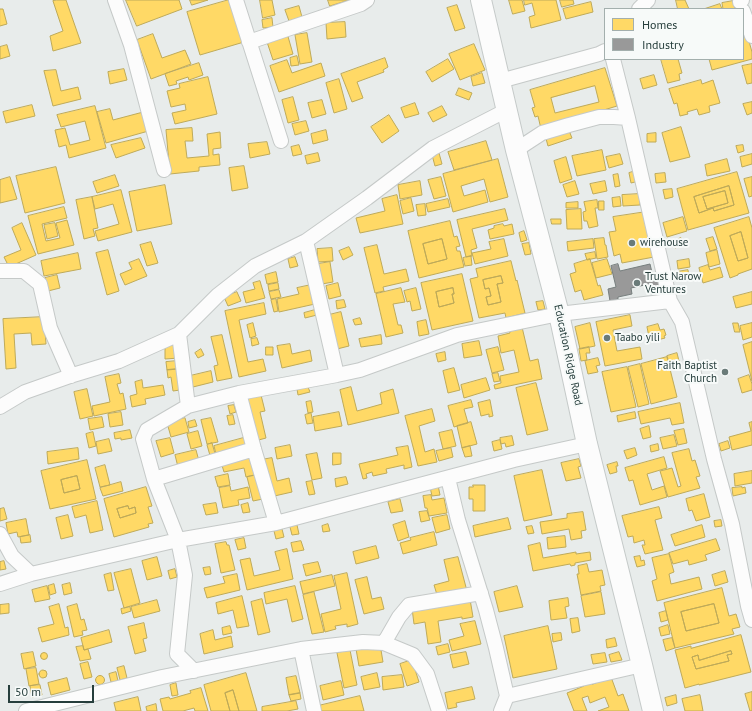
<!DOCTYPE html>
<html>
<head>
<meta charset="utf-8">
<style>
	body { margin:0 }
	#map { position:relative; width:752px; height:711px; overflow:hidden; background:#e8eceb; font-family:"PT Sans",sans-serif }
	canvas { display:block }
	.legend { position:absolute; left:604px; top:8px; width:140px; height:52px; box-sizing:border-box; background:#f7faf9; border:1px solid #a3afad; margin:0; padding:5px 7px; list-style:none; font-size:12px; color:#263e3c }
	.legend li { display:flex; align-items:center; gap:8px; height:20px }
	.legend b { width:20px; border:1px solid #a3afad }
	.scale { position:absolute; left:8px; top:685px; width:86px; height:18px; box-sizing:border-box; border:2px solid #263e3c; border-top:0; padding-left:5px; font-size:12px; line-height:14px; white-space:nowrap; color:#263e3c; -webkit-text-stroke:3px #f7faf9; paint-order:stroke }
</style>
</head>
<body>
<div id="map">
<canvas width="752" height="711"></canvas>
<ul class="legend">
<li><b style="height:11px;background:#ffd966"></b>Homes</li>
<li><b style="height:11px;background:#999"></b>Industry</li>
</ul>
<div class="scale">50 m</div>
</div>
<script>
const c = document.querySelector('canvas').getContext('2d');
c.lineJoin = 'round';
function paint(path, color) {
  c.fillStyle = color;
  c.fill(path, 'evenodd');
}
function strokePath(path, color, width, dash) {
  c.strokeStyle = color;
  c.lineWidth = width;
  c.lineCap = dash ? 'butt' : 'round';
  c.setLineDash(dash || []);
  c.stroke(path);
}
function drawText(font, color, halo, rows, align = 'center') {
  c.font = font + ' "PT Sans",sans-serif';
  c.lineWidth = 4;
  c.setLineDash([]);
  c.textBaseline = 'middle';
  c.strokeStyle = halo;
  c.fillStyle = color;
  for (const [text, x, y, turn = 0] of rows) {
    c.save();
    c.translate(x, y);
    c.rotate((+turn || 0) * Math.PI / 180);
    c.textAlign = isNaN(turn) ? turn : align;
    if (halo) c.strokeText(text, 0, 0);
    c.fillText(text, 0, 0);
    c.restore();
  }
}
const homes = new Path2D(`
	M57 0H66L81 43 53 51 50 36 63 31 53 1Z
	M126 0H179L182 9 137 26Z
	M190 0H208L192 5Z
	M229 0 244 42 200 55 187 12Z
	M260 0H272L275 15 263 18Z
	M328 0H349L330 6Z
	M509 0H522L525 11 513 14Z
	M524 0H556L561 20 531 28 529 17 535 15 532 3 525 5Z
	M560 0H573L574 4 562 7Z
	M676 0H685L689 9H678Z
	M733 1 735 9H723L722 3Z
	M591 2 593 12 566 19 563 9Z
	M720 4 722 9H704Z
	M457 5 465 28 455 31 447 8Z
	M299 6 302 17 289 21 285 10Z
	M0 9H3L7 24 0 26Z
	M272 18 273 27 263 28 262 20Z
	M743 20 752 52V59L712 70 709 59H743Z
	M345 22 346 37 327 39 326 23Z
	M287 33 293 54 273 60 266 39Z
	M307 33 312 62 300 64 295 35Z
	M153 34 162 58 185 50 191 64 151 79 137 40Z
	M474 44 485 70 460 80 449 54Z
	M7 45 10 56 0 59V47Z
	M297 56 299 65 291 66 290 58Z
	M385 58 388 67 383 70 384 72 357 82 363 98 352 102 341 74Z
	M448 59 454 69 432 82 426 72Z
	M661 59H678L682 73 679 74 680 80 668 83Z
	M287 60 292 73 321 63 325 76 279 92 270 66Z
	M199 63 203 75 189 80 188 77 176 81 177 84 169 86 165 74Z
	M752 64V83L747 84 742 66Z
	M605 68 617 106 541 129 538 116 535 117 532 108 535 107 530 90Z
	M124 69 127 80 110 84 108 72Z
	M56 70 61 91 78 87 81 99 53 106 44 71Z
	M482 73 485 83 473 86 471 77Z
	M654 75 657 85 643 89 640 79Z
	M208 77 217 114 175 124 172 113 186 110 185 104 171 107 167 91 180 88 179 84Z
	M339 79 347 109 334 113 326 83Z
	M701 80 702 84 713 80 720 103 709 106 710 112 699 115 697 109 687 112 688 114 680 116 677 103 674 104 669 89Z
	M595 86 599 102 555 113 551 98Z
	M459 88 472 93 469 100 456 95Z
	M293 97 299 120 288 123 282 100Z
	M322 100 326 114 312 118 308 103Z
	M752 102V113L747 115 743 104Z
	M415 103 419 114 405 118 401 108Z
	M32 105 35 116 6 123 3 112Z
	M95 106 106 148 69 158 66 145 59 147 55 130 65 128 70 145 90 140 85 121 61 127 57 115Z
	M442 106 447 115 433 122 428 113Z
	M110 109 113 120 147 111 152 130 106 143 97 112Z
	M389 115 399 131 382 143 371 127Z
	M306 121 309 131 295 135 292 124Z
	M681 127 690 157 670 162 662 133Z
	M192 128 193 141H185L187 158 209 156 207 134 220 132 221 148 213 149V155L219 154 220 165 199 167V171L170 174 166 130Z
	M568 128 572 138 548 146 545 135Z
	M326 130 328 140 313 144 311 134Z
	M656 133V142H647V134Z
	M141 138 145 148 116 158 111 145Z
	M486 141 492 160 454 170 448 152Z
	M267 142 270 154 250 158 248 144Z
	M299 145 302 154 293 156 291 147Z
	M743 145 744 151 738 153 736 146Z
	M602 150 606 170 577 176 572 156Z
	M318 153 320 161 307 164 305 156Z
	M439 153 442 164 435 166 432 155Z
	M620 154 623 164 609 168 606 157Z
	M752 154V164L742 167 740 157Z
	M566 157 572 179 560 183 554 161Z
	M498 159 508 197 490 202 484 179 461 186 464 196 485 190 488 202 453 212 443 174Z
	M727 159 730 171 707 176 705 165Z
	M244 166 248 188 232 191 229 168Z
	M56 167 65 203 25 213 16 176Z
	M636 171 639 181 631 183 629 173Z
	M737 172 749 213 688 230 677 189ZM729 186 734 205 714 211 713 208 699 213 694 197Z
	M665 173 666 182 656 183 655 174Z
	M618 174 620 186 615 187 613 175Z
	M115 175 119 186 97 193 93 182Z
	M10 177 17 199 0 203V180Z
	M441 177 446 196 434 199 428 180Z
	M752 177V196L749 197 744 179Z
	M420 181 422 195 400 199 398 185Z
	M575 181 579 194 567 197 563 185Z
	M605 181 607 191 593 194 590 184Z
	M165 185 172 224 137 231 129 192Z
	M729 186 734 205 714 211 713 208 699 213 694 197ZM725 191 728 203 707 209 703 197Z
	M672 189 673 197 665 199 663 190Z
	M121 190 132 232 98 241 95 231 119 224 113 204 95 209 92 197Z
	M725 191 728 203 707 209 703 197Z
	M639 194 640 205 623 206 622 195Z
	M397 195 403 224 360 233 356 218 385 211 382 199Z
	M92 197 98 228 93 229 95 236 84 239 76 200Z
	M620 197 621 206 613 207 612 198Z
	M411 198 414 211 403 214 400 201Z
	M448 199 450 207 428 212 426 204Z
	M597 200 598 208H595L598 226 589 228 587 221H584L583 212 586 211 584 202Z
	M599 201H604V210H599Z
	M578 202V208H566V203Z
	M425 204 426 215 418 216 416 205Z
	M64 207 67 218 42 224 46 241 60 238 56 223 67 220 74 245 38 254 28 216Z
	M505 209 508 220 472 229 477 248 471 250 472 256 466 257 457 220Z
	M581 209 582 229H567L566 210Z
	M646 212 654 257 622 263 620 254 614 256 609 232 616 231 613 217Z
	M683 217 687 231 667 237 663 223Z
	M749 217 752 228V269L738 274V275L730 278 714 228ZM741 232 748 258 738 261 730 236Z
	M551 219H561V224H552Z
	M450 221 454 237 457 236 460 246 456 247 457 251H460L464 267 419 278 408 231ZM442 239 447 259 428 264 423 244Z
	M22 223 36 255 9 267 4 257 21 250 12 228Z
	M55 223 58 236 47 239 44 225Z
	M503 224 504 226 512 224 514 234 490 239 488 230 494 228V226Z
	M524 231 527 240 521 242 519 233Z
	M741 232 748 258 738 261 730 236Z
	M713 237 717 249 710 251 706 239Z
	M604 238 605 245H606L608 257 597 259 594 239Z
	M681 238 683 245 675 248 673 241Z
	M442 239 447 259 428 264 423 244Z
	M504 239 508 256 475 264 472 253 491 249 489 242Z
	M593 239 594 248 568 251 567 242Z
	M151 242 158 263 147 266 140 245Z
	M529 243 531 254 525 255 522 244Z
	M377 245 384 274 406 269 409 281 383 287 384 291 375 293 364 248Z
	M349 247 353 255 343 260 339 251Z
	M332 248 333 261 318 262 317 249Z
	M108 250 119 291 107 295 96 253Z
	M717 250 720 264 709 267 706 253Z
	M595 252 596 258 587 260 585 254Z
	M78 253 81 269 44 276 41 261Z
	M471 256 472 265 465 266 463 258Z
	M295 257 298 266 290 268 288 259Z
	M139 259 147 276 125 285 120 274 132 269 129 263Z
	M590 259 598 286 600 285 603 295 584 300 581 290 575 292 570 274 576 272 574 264Z
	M607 259 612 274 596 278 592 263Z
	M689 259 690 267 678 269 677 261Z
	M511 261 516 281 517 280 525 313 506 318 505 313 479 318 470 279 478 277 476 269ZM501 276 503 283 497 284 501 302 488 305 486 297 491 296 489 288 485 289 483 280Z
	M330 262 333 282 322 284 318 264Z
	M708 265 710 270 720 267 723 277 703 283 699 268Z
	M688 270 689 277 678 279 677 272Z
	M276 272 278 282 267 284 265 275Z
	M462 274 473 321 432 330 421 283ZM453 288 454 294H452L454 303 439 307 436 292Z
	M57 275 60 288 48 291 45 278Z
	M501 276 503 283 497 284 501 302 488 305 486 297 491 296 489 288 485 289 483 280Z
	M260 281 265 298 246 303 243 292 255 289 253 283Z
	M278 283 279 289 269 291 268 285Z
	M338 283 341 296 329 299 326 286Z
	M311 285 315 304 279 312 277 299 299 294 297 288Z
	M401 288 405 302 393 304 398 325H401L403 333 386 337 376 294Z
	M416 288 421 309 412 311 410 301 407 302 404 291Z
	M453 288 454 294H452L454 303 439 307 436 292Z
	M279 290 281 297 271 299 269 292Z
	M237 292 241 301 228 306 224 297Z
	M752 292V304L736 308 733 297Z
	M276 299 278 311 274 312 271 300Z
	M344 300 346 307 337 309 336 301Z
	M543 301 545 309 538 310 536 302Z
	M264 303 266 314 239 320 248 362 263 359 266 371 239 377 225 311Z
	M315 310 317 315 305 318 304 313Z
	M341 312 349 346 337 349 329 315Z
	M630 315 632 326 613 330 617 351 640 347 642 359 605 366 596 322Z
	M44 317 46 344 32 345 31 333 14 334 16 368 6 369 3 319Z
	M360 318 362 324 355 325 353 320Z
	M426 320 429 334 419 336 417 322Z
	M253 323 256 336 250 338 247 325Z
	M590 323 595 346 580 349 575 327Z
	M733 323H738L740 332H735Z
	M752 323V337L743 340 740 326Z
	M658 324 660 330 664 329 666 335 664 336 665 338 650 342 647 327Z
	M522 327 530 361 538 359 542 379 495 389 494 385 501 383 500 376 519 372 514 350 501 353 498 336 510 333 509 330Z
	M222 335 232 378 217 381 214 366 218 365 211 337Z
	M381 335 382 344 361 347 359 339Z
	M257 338 259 344 252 346 251 339Z
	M479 341 482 355 464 358 462 344Z
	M752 342V381L743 345Z
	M178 344 179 358 165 359V345Z
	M290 344 292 354 310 350 312 361 282 368 277 346Z
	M266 347H273V355H266Z
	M498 347 504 370 492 373 486 350Z
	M589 347 590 353H586L587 360 581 361 579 349Z
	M201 349 204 355 198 358 195 353Z
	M445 352 446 360 438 362 436 354Z
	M677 353 679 361 669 363 667 356Z
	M667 357 677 397 651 404 641 364Z
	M598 358 600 365 596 366 598 372 588 374 585 361Z
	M177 361 178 369 167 370 166 362Z
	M640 364 649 404 638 407 628 367Z
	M627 367 636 407 611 412 602 372Z
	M454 368 460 390 448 393 443 371Z
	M178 369 180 390 173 391 171 377 168 378 167 370Z
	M211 371 213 382 193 387 190 376Z
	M498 373 500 381 494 382 492 374Z
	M119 374 121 383 117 384 120 394 123 393 126 409 94 416 92 406 110 402 105 377Z
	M749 375 752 384V390L742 393 738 379Z
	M486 378 490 390 464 398 461 385Z
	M142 380 143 388 163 385 165 395 145 399 146 404 132 407 130 396 137 394 135 382Z
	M536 383 548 430 527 435 516 388Z
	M308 387 310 392 298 395 297 389Z
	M351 387 357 411 382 404 380 393 393 389 399 413 348 425 340 390Z
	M87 389 93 416 80 419 74 392Z
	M261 395 265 411 260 412 266 438 255 441 245 399Z
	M471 400 473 407 464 409 468 423 454 427 448 406Z
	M490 400 493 416 489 417V414L481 416 478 403Z
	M311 401 313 412 308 413 306 402Z
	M680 403 684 423 672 425 670 418 641 424 638 412Z
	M234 405 236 412 230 414 228 406Z
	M432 409 435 421 419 426 425 452 434 449 437 462 418 466 405 416Z
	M121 412 123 425 110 427 108 414Z
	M339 412 342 426 315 431 313 417Z
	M635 412 636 418 618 422 617 416Z
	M311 413 313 423 307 424 305 415Z
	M233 415 235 424 229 425 227 416Z
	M102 417 104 427 90 430 88 419Z
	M185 418 189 432 171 437 167 423Z
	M211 418 218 442 207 444 201 420Z
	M195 420 197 426 189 428 188 422Z
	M471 422 477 444 462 448 457 426Z
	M752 422V445L732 450 729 437 751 431 749 423Z
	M649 426 651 437 643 439 640 429Z
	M684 429 687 443 678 445 674 431Z
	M130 430 132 438 121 440V438L115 439 114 433Z
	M452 430 456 446 443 449 439 433Z
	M198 431 202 446 191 449 187 434Z
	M93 432 96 446 89 448 86 434Z
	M674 435 677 446 663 449 660 438Z
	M512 436 514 445 506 447 505 443 501 444 500 438Z
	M247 437 251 449 217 458 214 446Z
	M170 438 174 453 161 457 156 441Z
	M109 439 112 451 98 454 96 442Z
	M500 440 502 449 494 451 492 442Z
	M728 441 730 448 721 451 719 444Z
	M212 443 216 457 211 459 207 445Z
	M658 444 659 450 651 452 650 446Z
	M290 445 292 456 277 459 275 448Z
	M408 446 412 467 404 469V465L386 469 387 473 373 476 372 472 366 474 367 478 363 479 359 464 398 455 396 448Z
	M470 446 472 456 465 457 462 448Z
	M78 448 79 459 48 464 47 452Z
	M451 448 453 457 439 461 436 451Z
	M635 448 637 455 627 459 624 451Z
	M689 449 692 461 695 460 700 476 696 477 700 488 668 497 660 471 672 468 678 487 681 486 672 453Z
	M196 450 199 461 178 467 175 455Z
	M317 453 322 478 312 480 306 455Z
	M333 453H341V464L333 465Z
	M253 455 258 474 246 477 244 468 224 472 221 462Z
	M664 457 667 468 647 474 652 490 664 486 667 497 640 505 633 480 629 481 625 468Z
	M272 458 277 481 289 478 292 492 270 497 261 460Z
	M579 459 581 466 578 467 581 478 566 481 561 463Z
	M87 460 96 499 50 509 41 471ZM77 476 80 489 64 493 61 480Z
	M617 462 618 466H616L617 472 610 474 607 465Z
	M105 465 110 485 100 487 95 468Z
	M542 470 552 515 524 521 514 476Z
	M752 471V483L735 486 734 474Z
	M228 474 230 485 218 487 215 477Z
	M258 475 263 499 253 501 247 477Z
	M77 476 80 489 64 493 61 480Z
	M346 477 348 484 336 487 335 479Z
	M312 481 315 494 309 495 306 482Z
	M121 482 123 491 103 496 100 488Z
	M438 485 440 495 432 496 430 487Z
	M473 485H485V511H473V499H469V487H473Z
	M230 486 231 491 248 487 250 498 238 500 239 505 223 508 219 488Z
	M146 487 152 506 148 507 153 523 148 524 149 527 114 537 104 499ZM128 506 129 509 135 507 136 513 120 518 117 509Z
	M742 487V488L745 487 746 493 733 496 732 488Z
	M704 494 710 517 696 521 692 510 689 511 686 499Z
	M431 495 432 500 444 498 447 513 429 516 427 508H425L423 496Z
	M400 499 403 511 391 513 388 502Z
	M97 501 103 530 90 533 86 515 75 518 72 507Z
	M216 503 218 513 206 515 203 505Z
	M248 503 250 512 243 513 241 505Z
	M128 506 129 509 135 507 136 513 120 518 117 509Z
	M659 507 662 518 655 520 663 550 645 554 642 545H645L644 540 634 543 633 536 628 537 622 516Z
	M4 508 7 519 0 521V509Z
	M427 511 430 520 421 522 419 512Z
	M583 512 586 530 581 531 582 538 571 540 569 529 542 534 540 522 567 518V514Z
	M68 515 73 536 61 539 56 518Z
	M447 515 450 529 436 533 432 518Z
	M508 518 511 529 475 537 473 526Z
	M26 519 29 535 18 537 17 532 8 534 6 523Z
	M721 520 722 526 715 527 714 521Z
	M405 521 409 537 398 541 393 525Z
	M328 524 330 531 323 532 322 526Z
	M297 525 299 534 292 535 290 527Z
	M702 525 705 537 675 546 671 535Z
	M532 526 534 533 528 534 526 527Z
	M282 529 284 537 276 539 274 531Z
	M434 532 437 545 403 554 400 543 411 540 410 538Z
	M30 535 31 542 21 543 20 537Z
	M565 536 566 547 548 549 547 538Z
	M244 538 246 548 238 550 235 540Z
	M716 539 720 550 705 555 707 560 689 565 688 560 673 564 669 553Z
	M301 541 304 550 293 552 291 543Z
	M226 542 227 545H229L235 570 221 573 215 544Z
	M540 543 543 558 576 552V554L590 552 591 560 575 563V565L571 566 570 564 533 571 528 546Z
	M376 546 379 558 356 564 353 552Z
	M287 549 293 579 247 590 240 560 250 558 254 576 280 570 275 552Z
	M669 554 674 572 669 574 671 584 699 577 702 589 657 601 652 581 657 579 652 558Z
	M640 556 641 561 644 560 645 565 637 567 634 557Z
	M157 557 162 576 147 580 142 561Z
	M458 557 467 591 438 598 434 585 449 581 444 560Z
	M4 561 6 569 0 570V562Z
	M318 562 321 572 306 576 303 565Z
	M587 564 589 572 602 570 605 585 600 586 601 591 581 595 577 574H579L578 566Z
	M210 567 211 574 205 575 203 568Z
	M131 569 140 603 124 608 114 573Z
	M175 569 177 577 170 579 168 571Z
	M725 571 728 582 715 586 712 575Z
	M111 573 114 590 108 591 104 575Z
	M347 573 358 624 347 627V624L335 626 336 629 325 632 321 614 341 609 334 576Z
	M237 574 240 590 207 598 204 588 225 583 223 577Z
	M332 575 335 586 303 594 300 582Z
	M367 577 372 599 381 597 384 609 364 614 355 580Z
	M70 583 72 593 64 595 62 585Z
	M54 584 56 593 50 595 48 586Z
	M47 586 50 599 35 602 32 590Z
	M295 586 303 619 292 622 287 599 266 604 264 593Z
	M517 586 523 607 499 612 494 592Z
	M722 588 729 616 736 614 740 627 732 629 734 634 675 648 664 603ZM714 604 719 623 686 631 681 612Z
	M314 592 324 632 312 634 303 595Z
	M601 592 605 614 585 617 581 596Z
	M242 596 249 626 237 628 233 610 218 614 216 603Z
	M568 598 569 606 565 607 567 618 551 620 549 601Z
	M262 599 270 632 258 635 251 602Z
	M470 599 473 617 462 619V617L438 621 441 642 428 644 425 622 414 624 412 608Z
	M157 600 160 611 134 618 131 607Z
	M9 604V613L0 614V605Z
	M59 604 65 628 68 627 69 635 42 642 38 628 54 624 49 607Z
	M77 604 81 620 84 619 87 630 82 631 83 635 74 637 67 607Z
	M714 604 719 623 686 631 681 612Z
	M130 607 131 611 122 614 121 609Z
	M666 611 668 620 661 622 659 613Z
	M578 618 580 631 572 633 570 619Z
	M475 621 481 644 452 651 449 640 464 636 460 624Z
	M144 623 147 638 143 639 146 651 135 654 128 627Z
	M668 625 670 634 661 636 659 628Z
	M230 626 232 633 223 635 222 628Z
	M548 626 557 669 513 678 504 636Z
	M109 630 112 642 84 650 81 638Z
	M213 630 215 640 231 636 233 647 204 654 200 634Z
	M561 633 562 640 553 642 552 634Z
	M741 635 751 672 699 685V684L685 688 675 650 691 646V648ZM731 651 732 654 727 655 729 661 696 669 692 657 698 655 699 660Z
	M615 638 617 646 607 648 606 640Z
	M672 638 675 648 666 651 663 640Z
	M380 644 383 662 359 666 356 649Z
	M448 644 450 652 438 655 436 647Z
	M83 646 84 650 88 649 91 659 80 661 76 647Z
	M350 650 357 685 344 688 337 653Z
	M731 651 732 654 727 655 729 661 696 669 692 657 698 655 699 660Z
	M33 652 36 666 24 669 21 654Z
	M466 652 469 664 453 668 450 655Z
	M619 652 622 660 611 662 609 655Z
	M40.5 656a3.5 3.5 0 1 1 7 0a3.5 3.5 0 1 1-7 0Z
	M605 653 607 662 593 664 591 655Z
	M412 660 419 682 407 686 400 664Z
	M88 662 92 677 84 679 80 664Z
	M124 666 127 678 120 680 117 668Z
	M36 668 39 684 29 686 26 669Z
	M39 674a4 4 0 1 1 8 0a4 4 0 1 1-8 0Z
	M116 672 118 681 111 682 109 674Z
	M246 673 257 711H238H239L233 690 225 693 230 711H211L204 685Z
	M377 673 380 687 364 690 361 677Z
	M402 675 404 687 383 690 382 677Z
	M95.5 680a4.5 4.5 0 1 1 9 0a4.5 4.5 0 1 1-9 0Z
	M296 676 300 693 289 695 286 678Z
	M611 677 618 696 623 694 629 711H598L609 707 605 697 590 703 588 696 582 698 587 711H574L567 693 584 686 583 685 591 682 592 684Z
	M67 678 70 690 51 695 48 683Z
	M341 681 344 695 323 700 320 686Z
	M176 683 178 695 172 696 170 685Z
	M40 685 42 695 32 697 30 686Z
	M472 687 475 699 456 703 457 707 448 709 445 693Z
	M201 688 208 711H195L194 708 183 711H163L160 699 169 697 170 699 191 693 190 691Z
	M233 690 239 711H230L225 693Z
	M752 692V711H750L745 694Z
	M300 693 301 699 291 701 289 695Z
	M676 695 677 703 667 706 665 698Z
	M700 695 703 711H685L682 699Z
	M360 696 364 711H319L318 706Z
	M138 697 141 711H116L114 703Z
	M296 701 298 709 287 711H262V707Z
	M156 704 157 711H147L146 707Z`);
paint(homes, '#ffd966');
strokePath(homes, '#beaa59', 1);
const industry = new Path2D(`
	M618 264 620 271 650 264 654 281 658 280 661 291 651 294 649 284 631 288 632 294 618 297V299L610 301 608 289 616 287 611 266Z`);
paint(industry, '#999');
strokePath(industry, '#767e7d', 1);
const minor = new Path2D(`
	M115 0 131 45 164 170
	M236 0 281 141
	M740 2 742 0
	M639 9 648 0
	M743 11 752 36
	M249 42 361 4 367 0
	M613 59 628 118 670 301 682 322 714 459 732 524 748 606 752 620
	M500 81 599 54 605 51
	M516 150 542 133 569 125 599 117H614L628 118
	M306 241 337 375
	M0 271H24L40 284 50 328 71 376
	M179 334 188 406
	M239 393 254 449 276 523
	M0 407 25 392 73 375 119 361 179 334 218 295 255 266 306 241 367 198 433 148 507 110
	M448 478 458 520 486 610 496 648 507 696 501 711
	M154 479 254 449
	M0 534 12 556 31 574
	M0 584 31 574 178 540 276 523 514 460 587 444
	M384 643 399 617 409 605 481 593
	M301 649 314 711
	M194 671 177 654 185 575 178 540 154 479 143 439 147 430 188 406 239 393 337 375 360 370 457 335 559 314 670 301
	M507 696 642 665
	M26 711 162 677 301 649 363 642 384 643 413 655 427 674 439 711`);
const secondary = new Path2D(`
	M481 0 516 150 559 314 587 444 642 665 653 711`);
strokePath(minor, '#c5c9c8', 16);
strokePath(secondary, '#c5cac9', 22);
strokePath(minor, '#fcfcfc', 14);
strokePath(secondary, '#fcfcfc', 20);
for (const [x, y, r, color] of [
	[632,243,4,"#6a7b79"],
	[637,283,4,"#6a7b79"],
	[607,338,4,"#6a7b79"],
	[725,372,4,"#6a7b79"]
]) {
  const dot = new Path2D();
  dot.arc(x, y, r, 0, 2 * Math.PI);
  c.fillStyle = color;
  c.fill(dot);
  strokePath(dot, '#f7faf9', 1.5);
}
drawText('11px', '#263e3c', '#f7faf9', [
	["wirehouse",640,243],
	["Trust Narow",645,277],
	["Ventures",645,290],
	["Taabo yili",615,338],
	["Faith Baptist",717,366,"right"],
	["Church",717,379,"right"]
], 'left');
drawText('11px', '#263e3c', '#f7faf9', [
	["Education Ridge Road",568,355,78]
]);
</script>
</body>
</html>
